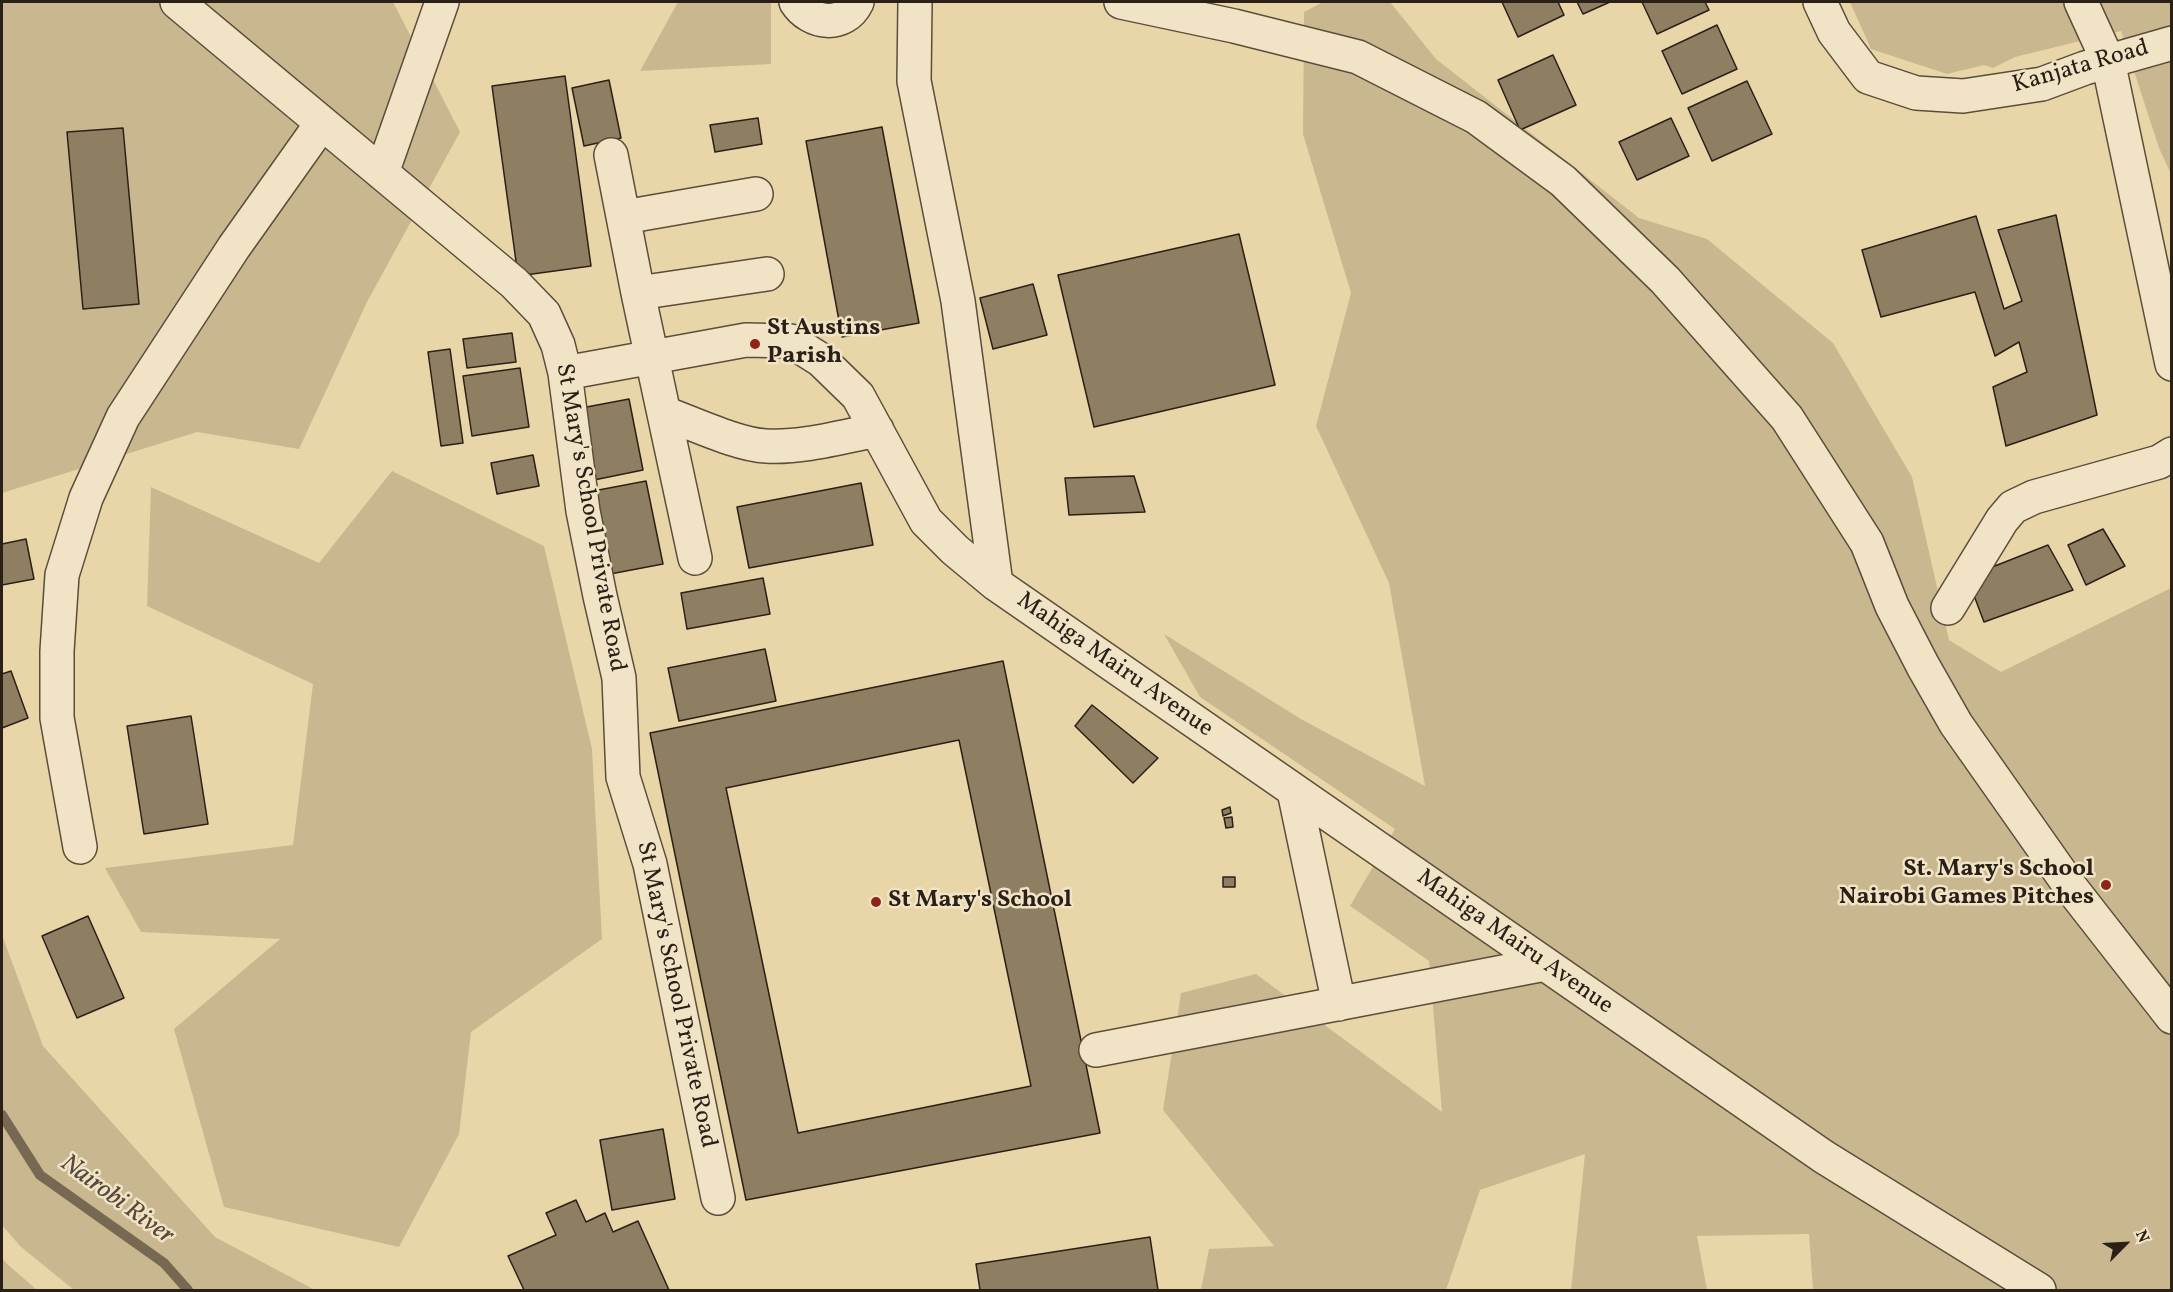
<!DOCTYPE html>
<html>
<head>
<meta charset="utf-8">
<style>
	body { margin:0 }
	#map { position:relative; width:2173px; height:1292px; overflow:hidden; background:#e9d6a8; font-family:Vollkorn,serif }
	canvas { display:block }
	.frame { position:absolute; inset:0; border:3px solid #2b2017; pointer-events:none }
	.north { position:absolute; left:2095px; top:1214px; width:60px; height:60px; -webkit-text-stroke:4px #f1e4c6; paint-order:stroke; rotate:66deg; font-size:16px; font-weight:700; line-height:24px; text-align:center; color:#2b2017 }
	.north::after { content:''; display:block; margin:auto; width:21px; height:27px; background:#2b2017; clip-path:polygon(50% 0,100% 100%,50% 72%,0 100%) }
</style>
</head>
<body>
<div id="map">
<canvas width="2173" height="1292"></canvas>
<div class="frame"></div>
<div class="north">N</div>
</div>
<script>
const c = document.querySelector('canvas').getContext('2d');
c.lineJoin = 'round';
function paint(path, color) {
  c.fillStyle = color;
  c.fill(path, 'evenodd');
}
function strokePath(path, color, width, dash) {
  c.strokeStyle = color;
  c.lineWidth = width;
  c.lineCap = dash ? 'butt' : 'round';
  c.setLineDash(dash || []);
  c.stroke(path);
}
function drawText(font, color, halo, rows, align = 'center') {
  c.font = font + ' Vollkorn,serif';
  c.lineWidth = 5;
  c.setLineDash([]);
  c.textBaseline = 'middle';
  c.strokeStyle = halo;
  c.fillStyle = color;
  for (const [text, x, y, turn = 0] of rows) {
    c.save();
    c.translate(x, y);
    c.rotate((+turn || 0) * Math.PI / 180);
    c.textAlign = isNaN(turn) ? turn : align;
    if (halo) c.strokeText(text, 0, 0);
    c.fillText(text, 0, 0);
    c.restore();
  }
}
paint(new Path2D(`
	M2 2H393L460 132 367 302 299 449 197 432 2 493Z
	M678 2H771V64L640 71Z
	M1323 2H1390L1436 59 1639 218 1707 239 1833 343 1912 477 1949 640 2001 672 2171 588V1290H1813L1809 1234 1697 1236 1707 1290H1571L1585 1154 1480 1190 1446 1290H1201L1209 1249 1274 1246 1163 1110 1181 993 1256 974 1442 1112 1429 961 1350 906 1395 829 1200 697 1164 634 1301 719 1425 786 1389 583 1316 426 1351 293 1303 134 1304 12Z
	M1850 2H2171V174L2159 148 2121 31 2015 57 1993 68 1984 65 1947 74 1871 49Z
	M392 471 544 546 592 749 602 939 471 1032 459 1134 399 1247 224 1207 174 1029 280 939 141 932 105 868 293 845 313 684 147 606 151 487 319 563Z
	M2 935 43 1046 215 1237 315 1290H74L20 1246 2 1225Z
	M2 1258 6 1263 37 1290H2Z`), '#c9b78f');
strokePath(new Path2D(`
	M2 1115 40 1175 164 1263 188 1290`), '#766851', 10);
const building = new Path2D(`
	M1502 2H1558L1564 15 1518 37Z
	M1577 2H1610L1583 14Z
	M1642 2H1705L1709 10 1657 34Z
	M1717 25 1737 69 1682 94 1662 51Z
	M1553 55 1576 105 1520 130 1498 80Z
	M565 76 591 266 518 276 492 86Z
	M609 80 621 138 584 146 572 88Z
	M1747 81 1772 134 1712 161 1688 108Z
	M758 118 762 144 715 152 710 125Z
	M1671 118 1689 156 1637 180 1619 142Z
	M882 127 919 323 842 337 806 141Z
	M123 128 139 304 83 309 67 132Z
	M2056 215 2097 415 2006 446 1993 387 2027 372 2019 342 1995 356 1975 292 1881 317 1862 250 1976 216 2004 309 2022 301 1998 230Z
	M1239 234 1275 385 1094 427 1058 275Z
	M1033 284 1047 335 993 349 980 298Z
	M512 333 516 362 467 368 463 339Z
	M450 349 463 443 441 446 428 352Z
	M520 368 529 427 472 436 463 376Z
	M629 399 643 470 589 481 576 409Z
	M533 455 539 486 497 494 491 463Z
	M1134 476 1145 512 1069 515 1065 478Z
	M646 481 663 564 605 575 588 492Z
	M861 483 873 545 749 568 737 507Z
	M2103 529 2125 566 2086 585 2068 545Z
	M26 539 34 579 2 585V544Z
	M2048 545 2073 590 1984 622 1967 577Z
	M763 578 770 614 687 629 681 593Z
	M765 649 776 701 679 721 668 668Z
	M1003 661 1100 1133 746 1200 650 733ZM959 740 1031 1086 798 1133 726 788Z
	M11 671 28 718 2 728V674Z
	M1092 705 1158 758 1133 783 1075 726Z
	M191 716 208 824 144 834 127 726Z
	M1230 807 1231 813 1223 816 1222 810Z
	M1232 817 1233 827 1226 828 1224 818Z
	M1223 877H1235V887H1223Z
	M88 916 124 998 77 1018 42 936Z
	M663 1129 675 1199 612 1210 600 1140Z
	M576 1200 586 1222 605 1213 613 1232 638 1221 669 1290H524L508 1256 556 1235 546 1213Z
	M1150 1237 1158 1290H980L976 1264Z`);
paint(building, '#8e7f62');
strokePath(building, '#2b2017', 1.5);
const minor = new Path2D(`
	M177 2 514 283 544 314 558 345 565 373 583 511 600 596 619 678 623 777 650 864 718 1198
	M796 2C810 24 844 29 857 2
	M915 2 914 81 958 301 996 584
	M1121 2 1234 26 1358 57 1476 117 1563 181 1665 280 1787 418 1867 543 1892 606 1923 666 1956 724 2072 889 2172 1017
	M1820 2 1834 32 1868 77 1916 93 1963 96 2042 84 2085 68 2172 43
	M2081 2 2108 61 2172 364
	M611 155 638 293 695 558
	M382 173 442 2
	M624 217 756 194
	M638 293 767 274
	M565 373 746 340 791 341 821 360 858 396 926 521 955 550 996 584 1824 1157 2039 1290
	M664 413C692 423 738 445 766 446 802 448 841 437 877 430
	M1948 608 2002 520 2013 507 2034 497 2159 462 2172 454
	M1294 791 1339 1004
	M80 847 57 718V651L62 575 86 498 123 417 234 247 322 123
	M1096 1050 1545 964`);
strokePath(minor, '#5a4e3b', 36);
strokePath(minor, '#f1e4c6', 33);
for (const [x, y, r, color] of [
	[755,344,6,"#8f2418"],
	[2106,885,6,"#8f2418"],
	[876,902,6,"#8f2418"]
]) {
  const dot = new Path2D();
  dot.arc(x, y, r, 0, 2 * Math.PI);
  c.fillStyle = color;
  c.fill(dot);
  strokePath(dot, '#f1e4c6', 2);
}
drawText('24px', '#2b2017', '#f1e4c6', [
	["Kanjata Road",2081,68,-16],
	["St Mary's School Private Road",589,518,80],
	["Mahiga Mairu Avenue",1114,666,35],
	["Mahiga Mairu Avenue",1514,943,35],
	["St Mary's School Private Road",675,995,78]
]);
drawText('bold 24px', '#2b2017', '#f1e4c6', [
	["St Austins",767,330],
	["Parish",767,358],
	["St. Mary's School",2094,871,"right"],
	["Nairobi Games Pitches",2094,899,"right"],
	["St Mary's School",888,902]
], 'left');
drawText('italic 26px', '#574a39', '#f1e4c6', [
	["Nairobi River",116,1201,36]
]);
</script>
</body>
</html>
